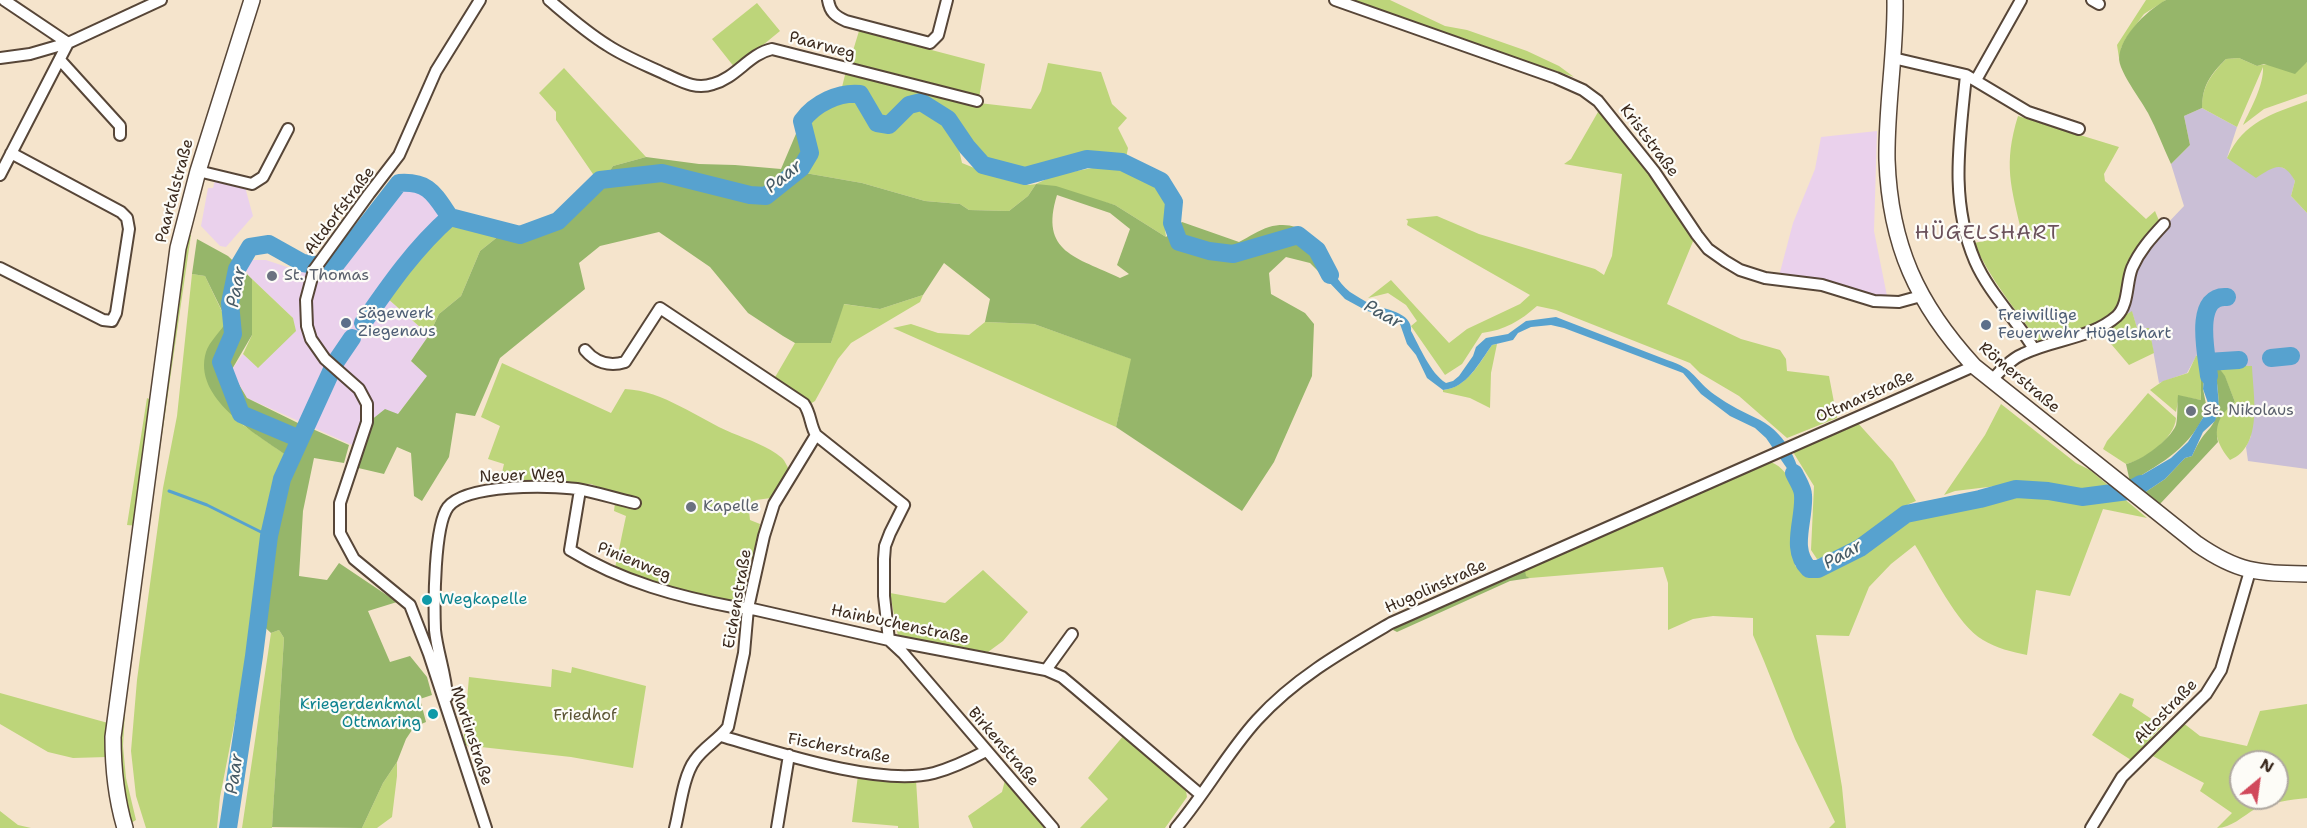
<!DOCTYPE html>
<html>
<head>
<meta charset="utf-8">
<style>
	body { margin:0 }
	#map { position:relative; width:2307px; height:828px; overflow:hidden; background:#f5e4cc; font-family:"Shantell Sans",sans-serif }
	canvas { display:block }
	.north { position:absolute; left:2229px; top:750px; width:60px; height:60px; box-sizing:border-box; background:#fdfcf7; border:2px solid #afa8a0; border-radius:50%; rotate:29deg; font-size:16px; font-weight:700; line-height:24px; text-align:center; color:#3b2a1e }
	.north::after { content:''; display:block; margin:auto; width:21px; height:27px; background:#d1495b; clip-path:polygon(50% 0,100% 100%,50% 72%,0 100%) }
</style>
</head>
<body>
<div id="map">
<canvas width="2307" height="828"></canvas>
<div class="north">N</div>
</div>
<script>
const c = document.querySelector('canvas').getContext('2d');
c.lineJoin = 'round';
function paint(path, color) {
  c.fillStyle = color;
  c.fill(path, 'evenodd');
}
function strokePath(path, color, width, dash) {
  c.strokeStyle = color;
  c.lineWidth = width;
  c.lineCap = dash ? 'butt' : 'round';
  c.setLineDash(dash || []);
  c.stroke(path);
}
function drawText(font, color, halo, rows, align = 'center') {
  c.font = font + ' "Shantell Sans",sans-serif';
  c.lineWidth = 4.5;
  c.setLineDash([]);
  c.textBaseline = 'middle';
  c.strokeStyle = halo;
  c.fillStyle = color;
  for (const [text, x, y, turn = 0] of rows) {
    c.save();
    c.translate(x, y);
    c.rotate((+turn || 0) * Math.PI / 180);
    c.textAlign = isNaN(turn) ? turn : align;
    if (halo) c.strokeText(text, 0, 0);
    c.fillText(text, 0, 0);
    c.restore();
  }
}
paint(new Path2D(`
	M1877 131 1874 231 1887 296 1870 295 1779 276 1793 223 1815 169 1821 137Z
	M215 180 245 187 253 216 226 247 220 246 201 226 208 188H213Z
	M400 187 425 194 442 214 379 291 429 335 411 361 428 375 398 414 361 449 247 398 231 371 243 354 258 367 293 318 252 279 237 260H266L287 267 305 269 343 264Z`), '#ead1ec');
paint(new Path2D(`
	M2202 108 2237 127 2227 158 2281 167 2290 171 2295 181 2291 196 2307 213V469L2248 461 2246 447 2251 436V366L2214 365 2210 351H2206L2198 353 2187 373 2159 383 2149 328H2137L2132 312 2126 314 2133 276 2146 246 2184 206 2171 164 2190 145 2184 116Z`), '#cabfd6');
paint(new Path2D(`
	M1354 0H1390L1445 26 1467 30 1527 51 1559 66 1574 77 1465 41Z
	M2146 0H2166L2144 14 2126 38 2121 48 2120 64 2117 45Z
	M757 3 780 31 735 68 712 39Z
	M859 31 985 64 979 98 848 67Z
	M2239 58 2257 66C2273 61 2293 71 2307 62V94L2264 109 2243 125C2251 108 2264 85 2263 67L2237 127 2202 108C2202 86 2211 75 2226 59Z
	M1048 63 1101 72 1112 104 1127 118 1118 128 1128 148 1126 158 1088 156 1027 172 987 158 972 147 961 125 924 100 911 101 887 120 877 116C867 93 866 90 841 91L846 71 979 103 1031 109 1041 91Z
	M564 68 646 157 613 166 606 177H595L556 120V112L539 93Z
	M856 97 862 105 873 129C902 139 899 115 921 107 947 126 956 130 962 163L999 178 1029 185 1036 184 1055 175 1103 166 1121 167 1141 174 1160 186 1168 200 1165 229 1166 237 1115 205 1036 184 1028 196 1009 211 969 210 960 204 925 201 862 183 805 173 817 158 811 128 812 117 828 106Z
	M2307 101V213L2291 196 2295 181C2283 159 2273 167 2256 178L2227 158C2244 121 2272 114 2307 101Z
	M1598 112C1612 118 1620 135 1629 147 1652 177 1674 208 1694 239L1667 304 1741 339 1780 350 1786 359 1787 371 1829 376 1837 418 1787 438 1739 396 1700 373 1690 363 1556 310 1537 306C1520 321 1505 330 1482 333L1462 364 1445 375 1411 326 1417 321 1406 305 1388 293 1368 298 1391 280 1449 343 1467 329 1520 304 1530 295 1407 225 1408 221 1406 219 1437 216 1479 234 1595 269 1604 275 1612 256 1622 174 1564 164 1571 159Z
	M2018 116 2119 147 2104 174 2105 181 2146 219 2155 211 2160 223 2113 312 2100 323 2044 341H2038C2015 309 1990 279 1974 243L2022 234C2011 186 2003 165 2018 116Z
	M446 222 500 235 480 251 461 296 439 314 429 335 387 298 419 255Z
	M185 233 191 235 133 635 125 712 123 746 126 778 136 820 131 823 120 782 117 745Z
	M192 274 205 276 227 322 220 333 243 425 286 455 271 488 248 654 220 797 217 828H146L136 796 131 751 137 680 163 488 177 416Z
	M252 279 293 318 296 331 258 368 243 354 252 335Z
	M923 295 920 302 851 343 838 359 815 401 810 404 774 379 795 343H831L843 304 880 309Z
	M2132 311 2137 328H2149L2154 353 2129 365 2100 331Z
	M985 322 1034 324 1132 359 1116 427 893 328 911 324 938 333 969 335Z
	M1497 344 1491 373 1490 408 1470 398 1443 392V390C1467 388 1480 362 1492 345Z
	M2202 352C2205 368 2200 383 2201 400L2179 396 2176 412 2150 390 2163 381 2188 373 2196 356Z
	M502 363 611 413 625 389C664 391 697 418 732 433 749 440 768 446 782 458 785 461 787 466 789 470L771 498 756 500 749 511 750 520 760 524 754 559 747 557 742 580 748 582 744 599 738 602 679 591 615 568 626 516 614 511 616 494 591 484 500 481 504 464 488 459 500 426 481 417Z
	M2217 365 2252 366C2253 395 2264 446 2230 460 2218 446 2210 428 2223 411 2226 408 2231 405 2235 402L2225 377Z
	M2148 393 2176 418C2175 438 2145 460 2126 464L2103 449 2107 441Z
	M147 398 151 400 138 526 127 525Z
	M2001 404 2076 463 2090 470 2147 518 2103 509 2070 596 2036 590 2027 655C2012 652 1996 648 1983 640 1957 625 1932 572 1915 545L1891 564 1869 587 1849 636 1816 635 1842 787 1846 828H1829L1835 822 1795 739 1764 661 1753 635V618L1713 616 1693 619 1668 630V583L1663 567 1530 578 1525 576V571L1529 566 1771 462C1793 471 1801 502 1798 524 1798 530 1794 536 1794 542 1793 550 1795 558 1795 566L1811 572 1824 571 1868 547 1903 523 2015 498 2005 485 1955 491 1944 495 1985 435Z
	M1856 421 1893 462 1916 501C1896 508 1886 522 1869 535 1855 545 1835 555 1817 559L1811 550 1814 486 1793 452Z
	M983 570 1028 612 1003 641 988 652 898 636 890 593 945 603Z
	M279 630 284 638 272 828H242L271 633Z
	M572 667 646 686 633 768 571 757 463 745 469 677 551 687 552 669 571 673Z
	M0 693 108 723 107 757 73 758 48 752 0 724Z
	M2120 693 2134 699 2132 706 2162 726 2131 760 2092 735Z
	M2307 704V798C2290 800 2271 802 2255 809 2243 816 2231 828 2217 828L2232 813 2200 791 2204 783 2149 754 2182 722 2200 736 2247 746 2260 711ZM2241 762H2277V798H2241Z
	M1124 735 1186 791 1187 797 1165 828H1080L1108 799 1088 778Z
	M397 762V776L392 817 377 828H362L383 783Z
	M858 775 916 780 919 828H898V826L852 822Z
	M1005 780 1045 828H973L968 816 1002 792Z
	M0 811 18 825 31 828H0Z`), '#bdd57a');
paint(new Path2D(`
	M2166 0H2307V62L2295 74 2264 64 2257 66 2239 58 2226 59C2210 75 2202 86 2202 108L2184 116 2190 145 2171 164C2163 147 2157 130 2148 113 2141 100 2124 78 2120 64 2114 41 2147 10 2166 0Z
	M798 129C809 148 806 151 796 169L805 173 862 183 925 201 960 204 969 210 1009 211 1028 196 1036 184 1056 186 1115 205 1166 237 1182 222 1239 242C1249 237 1259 230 1269 227 1294 220 1313 232 1324 253L1315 255 1327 280 1310 263 1286 257 1269 273 1271 294 1305 313 1314 324 1312 376 1274 462 1242 511 1116 427 1131 359 1034 324 985 322 990 299 944 263 923 295 880 309 844 304 831 343H795L783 336 748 313 710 267 659 232 600 246 579 263 585 289 500 358 475 416 456 413 449 457 422 501 414 496 411 453 397 447 384 474 354 467 370 421 385 409 398 414 427 376 411 361 429 335 439 314 461 296 480 251 500 235C507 236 516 238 524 238 557 236 596 193 613 166L646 157 699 164 735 165 781 169ZM1057 195 1110 213 1130 229 1117 265 1129 274 1120 278C1077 257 1039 253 1057 195Z
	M197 239 228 256 252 279V335L231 371 247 398 300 424 286 455C255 433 192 398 206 352 209 342 221 331 227 321L205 276 192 274Z
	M2214 365H2217L2225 376 2235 402C2222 413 2214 423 2218 442L2160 504 2144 493 2165 479 2185 458 2192 456C2199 442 2200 439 2210 428 2224 412 2217 384 2214 365Z
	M2205 367 2203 389 2207 409C2191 447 2164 462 2130 482L2126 464C2141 461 2170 440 2176 425 2178 417 2177 404 2178 395L2201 400V376Z
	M308 427 349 445 344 463 314 458 303 511 299 576 327 580 339 563 397 602 368 611 390 662 410 656 427 677 432 695 420 699 426 722 414 727 406 739 397 762 383 783 362 828 272 827 284 638 279 630 271 633 259 622 268 545 278 496Z
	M1529 566 1525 571 1526 576 1530 578 1510 581 1397 632 1393 630 1397 625Z`), '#96b66a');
paint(new Path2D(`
	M1324 253C1332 268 1337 282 1350 292 1357 296 1364 301 1371 304 1383 309 1413 312 1411 331 1420 347 1430 373 1446 383L1453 381 1459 376 1473 356 1476 347 1486 338 1508 334 1526 321 1556 317 1667 360C1696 369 1694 380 1715 395 1729 405 1745 413 1760 420 1788 435 1799 464 1804 493L1766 438 1755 428 1730 416 1701 394 1683 373 1564 328 1551 325 1531 327 1518 333 1513 340 1492 345C1479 363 1467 388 1443 390L1427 378 1416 355 1407 344 1399 321 1392 317 1367 311 1345 299 1327 280 1315 254Z
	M2226 293 2227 301 2219 302 2208 320V340L2200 341 2197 327 2199 315 2210 298 2214 295Z
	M2210 350 2217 380 2219 409 2215 421 2203 432 2192 456 2185 458 2165 479 2144 493 2130 482 2171 458 2188 442 2204 416 2208 403 2203 389 2205 367 2202 352Z`), '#57a2cf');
strokePath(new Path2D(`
	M169 491 207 505 269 536`), '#57a2cf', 3);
strokePath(new Path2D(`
	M363 323C390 284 415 248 450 217L520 235 558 221 600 180 662 173 750 195 766 196 801 168 810 153 802 121C815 103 839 92 860 94L877 123 889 125 909 105 921 102 948 119 967 147 983 165 1025 176 1087 159 1122 162 1161 181 1174 202 1172 223 1179 242 1209 251 1233 254 1298 235 1317 250 1330 275
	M2271 358 2291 356
	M2207 362 2239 360
	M2209 376C2207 357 2192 294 2227 297
	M300 439 241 414 221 362 233 334 230 303 237 269 250 247 269 244 303 263 333 268 399 183C429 181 434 194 450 217
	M1794 473C1797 480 1803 488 1803 495 1805 520 1789 549 1809 569H1818L1860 548 1906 514 1980 499 2016 489 2048 491 2082 497 2128 491 2141 484
	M228 828 254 656 269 536 282 479 335 363 352 338`), '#57a2cf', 18);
const minor = new Path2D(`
	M480 0 436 71 399 155 369 194 314 270 306 300 307 326 311 339 325 359 359 389 367 404V422L340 503V533L354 559 410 605 429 654 486 828
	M549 0C568 16 586 32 607 45 625 57 646 65 665 74 681 81 695 90 713 84 736 78 749 54 772 49L977 101
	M828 0C830 12 835 16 846 21L930 43 938 35 947 0
	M1335 0 1556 78 1583 90 1598 101 1654 171 1697 235 1708 249 1725 261 1740 270 1765 278 1822 285 1874 301 1899 302 1921 296
	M2092 0 2099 4
	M0 58 30 54 68 43 161 0
	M1893 58 1966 75C1960 138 1949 200 1975 261 1989 293 2016 319 2034 349
	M61 61 120 126V135
	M1966 75 2028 112 2079 129
	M1976 80 2021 0
	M198 171 252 184 263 177 288 129
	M0 175 68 43 4 0
	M0 268 103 320 112 321 116 313 129 229 127 218 121 212 11 153
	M585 350C595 362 609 367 625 362L660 308 804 404C811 414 810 425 816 435L774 504 764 536 748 608 744 653 728 727C718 740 704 747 695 760 683 776 680 809 675 828
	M1991 381C2000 371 2011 359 2023 354 2053 339 2091 339 2117 316 2129 304 2126 283 2132 268 2140 250 2151 238 2164 224
	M816 435 904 505 890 533 885 546 884 559V596L889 640 903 653 1053 828
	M580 490 570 550C622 582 679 597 738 608H748L889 640 1046 670 1062 677 1074 687 1201 795
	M1046 670 1072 634
	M447 697C446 674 437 652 435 630 434 604 434 526 448 507 466 484 549 485 577 489 596 492 616 499 635 503
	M721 736C776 752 880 787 934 773 952 768 969 760 986 751
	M777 828 789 755
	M1176 828C1205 794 1227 753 1257 720 1295 678 1343 651 1391 623L1974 366
	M2091 828 2122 777 2206 694 2221 670 2250 571`);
const secondary = new Path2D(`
	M1895 0C1896 53 1886 107 1887 160 1890 245 1917 304 1974 366L2197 544C2239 573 2258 573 2307 574
	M125 828C116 798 113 769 113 737L178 248 198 171 252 0`);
strokePath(minor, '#574638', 14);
strokePath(secondary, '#574638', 18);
strokePath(minor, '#fff', 10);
strokePath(secondary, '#fff', 15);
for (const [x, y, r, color] of [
	[272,276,6,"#6b7280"],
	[346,323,6,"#5c6f8a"],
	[1986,325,6,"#5c6f8a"],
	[2191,411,6,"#6b7280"],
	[691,507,6,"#6b7280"],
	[427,600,6,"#0f9aa8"],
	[433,714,6,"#0f9aa8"]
]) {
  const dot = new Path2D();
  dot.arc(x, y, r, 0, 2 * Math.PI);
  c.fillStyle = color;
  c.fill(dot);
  strokePath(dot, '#fdfcf7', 2);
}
drawText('16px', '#3b2a1e', '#fdfcf7', [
	["Paarweg",822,46,15],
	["Kriststraße",1649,141,53],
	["Paartalstraße",175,191,-75],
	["Altdorfstraße",340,211,-53],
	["Römerstraße",2019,378,40],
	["Ottmarstraße",1865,397,-24],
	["Neuer Weg",522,476,-2],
	["Pinienweg",634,562,22],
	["Hugolinstraße",1436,587,-24],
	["Eichenstraße",738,599,-80],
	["Hainbuchenstraße",900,625,12],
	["Altostraße",2166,712,-46],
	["Martinstraße",471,736,72],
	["Birkenstraße",1003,747,49],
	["Fischerstraße",839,749,11]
]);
drawText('16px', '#5b616d', '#fdfcf7', [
	["St. Thomas",284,276],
	["St. Nikolaus",2203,411],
	["Kapelle",703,507]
], 'left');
drawText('16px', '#4e5e75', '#fdfcf7', [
	["Sägewerk",358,314],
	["Ziegenaus",358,332],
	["Freiwillige",1998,316],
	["Feuerwehr Hügelshart",1998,334]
], 'left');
drawText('16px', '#0d838f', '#fdfcf7', [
	["Wegkapelle",439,600],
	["Kriegerdenkmal",421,705,"right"],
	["Ottmaring",421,723,"right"]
], 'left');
drawText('16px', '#5c5535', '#fdfcf7', [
	["Friedhof",585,716]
]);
drawText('italic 18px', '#465a65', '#fdfcf7', [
	["Paar",784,177,-39],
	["Paar",237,287,-79],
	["Paar",1383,315,29],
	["Paar",1843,555,-29],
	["Paar",235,774,-82]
]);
c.letterSpacing = '1.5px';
drawText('20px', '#6a515b', '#fdfcf7', [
	["HÜGELSHART",1988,234]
]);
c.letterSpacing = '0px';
</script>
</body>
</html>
